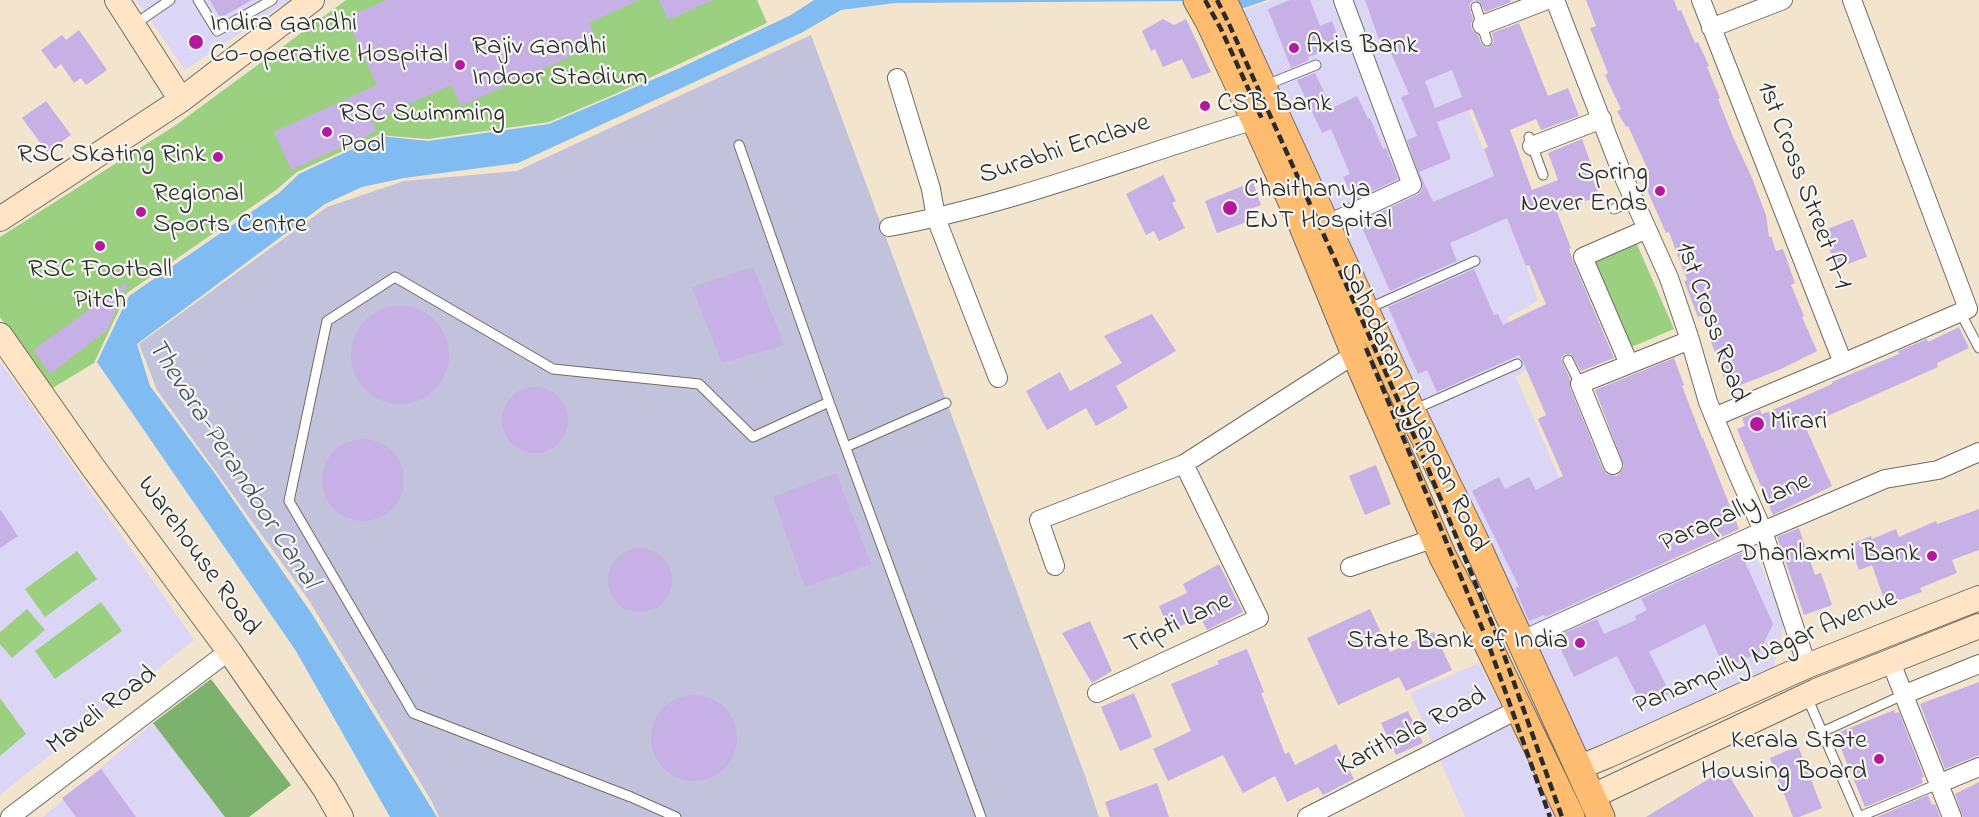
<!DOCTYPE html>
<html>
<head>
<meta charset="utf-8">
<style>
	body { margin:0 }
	canvas { display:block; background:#f2e4cd }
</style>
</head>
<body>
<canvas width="1979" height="817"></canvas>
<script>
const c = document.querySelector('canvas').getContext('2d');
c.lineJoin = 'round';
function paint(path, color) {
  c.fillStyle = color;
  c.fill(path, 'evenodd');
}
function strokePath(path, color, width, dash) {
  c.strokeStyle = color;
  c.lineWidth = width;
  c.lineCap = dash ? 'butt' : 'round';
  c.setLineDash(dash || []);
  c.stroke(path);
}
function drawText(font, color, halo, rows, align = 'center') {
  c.font = font + ' "Indie Flower",sans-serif';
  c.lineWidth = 4.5;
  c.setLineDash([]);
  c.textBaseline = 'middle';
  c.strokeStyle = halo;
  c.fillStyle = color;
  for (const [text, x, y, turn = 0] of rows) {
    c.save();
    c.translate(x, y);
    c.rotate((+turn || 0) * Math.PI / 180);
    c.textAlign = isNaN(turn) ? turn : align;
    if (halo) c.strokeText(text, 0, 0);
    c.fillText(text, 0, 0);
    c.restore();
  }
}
paint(new Path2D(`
	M136 0H290L185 70Z
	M1274 0H1425L1513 225 1538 301 1507 318 1527 370 1516 377 1568 499 1622 474 1672 581 1752 545 1785 622 1773 669 1586 759 1244 10Z
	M0 361 194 640 0 795Z
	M1479 663 1556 817H1465L1410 693Z
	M153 723 225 817H43Z`), '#dcd6f6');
paint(new Path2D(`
	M811 35 1084 773 1099 817H439L431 800 308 599 157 390 139 344 327 207 404 181 517 171Z`), '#c2c2dc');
paint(new Path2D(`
	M346 0H757L767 23 615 94 549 122 428 139 378 135 297 172 276 190 127 293 94 363 51 389 0 317V237L176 125Z
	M1635 240 1674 329 1627 349 1589 260Z
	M77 551 97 579 45 617 25 589Z
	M101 602 122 631 55 679 35 651Z
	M27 609 45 630 12 658 0 644V632Z
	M0 698 26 734 0 756Z`), '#9bd080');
paint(new Path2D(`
	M211 679 291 785 249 817H225L153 723Z`), '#7cb26e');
paint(new Path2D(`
	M814 0H1267L1244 8 1190 1 895 3 841 10 801 33 518 163 404 178 362 187 325 204 137 344 150 386 216 475 312 614 437 817H390L296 651 97 362 129 296 279 193 299 174 380 136 428 141 549 124 680 68 791 15Z`), '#80bbf2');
paint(new Path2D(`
	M210 0H252L220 18Z
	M386 0H639L589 23 598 44 461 106 451 85 372 121 376 131 291 170 274 132 377 85 346 18Z
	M659 0H713L668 20Z
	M1290 0H1310L1320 26 1332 21 1341 45 1308 57 1309 60 1291 68 1268 9Z
	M1365 0H1510L1511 2 1485 12 1480 2 1474 0 1471 2 1469 6 1473 19 1471 24 1472 30 1478 35 1482 46 1488 48 1494 42 1492 33 1519 23 1548 96 1568 88 1579 116 1541 130 1536 119 1510 130 1532 190 1558 180 1548 153 1582 139 1591 164 1588 165 1599 196 1557 212 1571 248 1569 249 1573 261 1614 358 1581 371 1571 354H1564L1561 359 1570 379V388L1603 469 1607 474 1617 476 1621 472 1624 466 1595 390 1674 358 1684 385 1682 386 1702 438H1703L1739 529 1545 617 1544 615 1529 621 1515 588 1519 587 1472 491 1499 477 1505 489 1529 477 1536 490 1563 476 1538 419 1546 415 1523 362 1519 355 1437 392 1427 370 1418 374 1388 307 1474 269 1494 315 1498 314 1503 325 1546 304 1529 265 1526 266 1507 218 1450 243 1457 261 1390 291 1360 223 1364 222 1363 220 1417 195 1421 191 1423 186 1407 140 1417 136 1401 97 1409 94 1388 46 1382 48ZM1452 70 1462 97 1435 108 1425 81ZM1472 109 1488 147 1484 149 1494 176 1433 202 1419 172 1451 159 1437 122Z
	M1586 0H1674L1678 11 1681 10 1695 43 1698 42 1709 66 1707 67 1720 98 1718 99 1733 137 1752 178 1766 215 1769 237 1771 236 1776 251 1783 249 1795 283 1791 285 1804 316 1802 317 1817 351 1781 369 1728 390 1702 316 1698 317 1684 281 1687 280 1669 232 1666 233 1641 176 1649 172 1628 126 1626 127 1617 111 1621 109 1605 75 1608 73 1590 28 1596 26Z
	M1163 19 1174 25 1186 19 1211 72 1192 79 1182 59 1163 67 1155 49 1151 51 1142 31Z
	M79 30 107 70 86 85 81 78 74 83 61 64 55 69 41 50 62 35 66 40Z
	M1315 73 1332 108 1357 96 1368 119 1370 118 1383 149 1386 148 1398 179 1354 200 1343 177 1350 174 1331 129 1322 133 1297 80Z
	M46 101 71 135 47 152 22 118Z
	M1163 175 1176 201 1172 203 1185 228 1159 241 1154 231 1146 235 1126 194Z
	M1253 182 1261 205 1245 211 1249 221 1217 233 1205 201Z
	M1853 219 1867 257 1837 268 1822 231Z
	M753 267 784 345 722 363 692 287Z
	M129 281 107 330 50 374 33 350Z
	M351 355a49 49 0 1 1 98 0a49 49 0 1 1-98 0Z
	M1152 314 1176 351 1116 386 1128 408 1096 426 1086 408 1047 430 1026 391 1060 372 1070 391 1122 363 1104 336Z
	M1959 327 1969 348 1937 363 1938 367 1805 426 1832 486 1773 515 1737 429 1745 426 1742 418 1760 410 1762 414 1787 404 1832 384V382L1899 354 1898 351 1927 339 1928 342Z
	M502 420a33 33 0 1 1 66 0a33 33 0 1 1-66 0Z
	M322 480a41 41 0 1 1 82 0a41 41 0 1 1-82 0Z
	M1376 465 1391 504 1365 515 1349 476Z
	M836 473 871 564 805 587 773 497Z
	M0 509 18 536 0 548Z
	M1979 509V550L1952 560 1957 573 1920 588 1922 592 1886 605 1872 565 1859 570 1849 545 1871 536 1872 539 1896 529 1899 537 1936 521 1937 524Z
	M1799 528 1815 575 1821 573 1832 605 1804 615 1777 537Z
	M608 580a32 32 0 1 1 64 0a32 32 0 1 1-64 0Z
	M1741 553 1773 624 1759 653 1724 668 1705 624 1649 652 1670 693 1643 707 1617 656 1574 677 1555 637 1597 619 1604 634 1636 620 1635 616 1647 610 1641 599Z
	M1219 564 1243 612 1207 630 1200 617 1170 631 1159 606 1187 593 1183 584Z
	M1370 609 1390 652 1434 632 1452 670 1406 691 1399 677 1338 705 1307 638Z
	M1090 621 1112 671 1092 683 1062 633Z
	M1247 649 1264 692 1261 693 1285 754 1289 752 1295 765 1336 744 1354 779 1323 795 1318 787 1287 802 1275 776 1243 793 1223 755 1168 781 1153 749 1191 731 1171 684 1219 664 1217 661Z
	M1979 682V755L1945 769 1920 704Z
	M1134 693 1152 737 1120 751 1101 707Z
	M651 738a43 43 0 1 1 86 0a43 43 0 1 1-86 0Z
	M1894 710 1895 713 1899 712 1924 777 1921 778 1923 783 1865 807 1835 734Z
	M1408 711 1423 743 1396 755 1381 723Z
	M1798 746 1822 808 1799 817H1793L1770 758Z
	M101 769 136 817H76L62 798Z
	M1725 769 1754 817H1646Z
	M1979 782V817H1963L1955 794Z
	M1157 783 1169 817H1110L1105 802Z
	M1928 795 1932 805 1935 804 1940 817H1877Z`), '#c6b0e5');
const lane = new Path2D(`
	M198 0 217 31 272 0
	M1476 7 1487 41
	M135 24 170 0
	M1266 85 1316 65
	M1529 137 1543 175
	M739 145 829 402 981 817
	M1614 209 1633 201
	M1367 309 1475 261
	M1960 312 1979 348
	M1568 360 1580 384
	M1413 410 1517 364
	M846 447 946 403
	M1807 697 1859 817 1938 784
	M1822 732 1903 695
	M676 817 631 797 413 713 289 501 327 321 395 277 553 369 699 384 753 437 829 402`);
const street = new Path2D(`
	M1555 0 1621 171 1669 278 1690 340 1708 402 1736 470 1763 531 1807 666
	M1701 0 1843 363
	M1482 25 1547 0
	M1711 28 1783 0
	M897 78 931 189 936 218 998 378
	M1532 146 1602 119
	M1326 225 1412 185 1343 0
	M889 227C1014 204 1133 156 1255 120
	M1629 364 1583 257 1647 229
	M1714 417 1843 363 1968 309 1852 0
	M1613 465 1580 384 1690 340
	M1055 566 1039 520 1184 464 1355 354
	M1350 567 1435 538
	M1520 641 1763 531 1885 479 1938 470 1979 452
	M1890 660 1952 817
	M1097 693 1259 618 1184 464
	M1903 695 1979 664
	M1938 784 1979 767
	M10 817 229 651
	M1307 817 1519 709`);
const secondary = new Path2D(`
	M117 0 181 100
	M0 219 181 100 312 0
	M0 335 92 466 229 651 325 789 341 817
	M1578 768 1607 756 1807 666 1979 598
	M1591 797 1816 691 1979 626`);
const primary = new Path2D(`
	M1197 0 1209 21 1255 120 1302 224 1355 354 1443 557 1479 626 1571 817
	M1223 0 1411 410 1474 539 1601 817`);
strokePath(lane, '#716c64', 11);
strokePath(street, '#716c64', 20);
strokePath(secondary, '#716c64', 26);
strokePath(primary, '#716c64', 29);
strokePath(lane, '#fff', 9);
strokePath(street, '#fff', 18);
strokePath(secondary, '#ffe4c6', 24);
strokePath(primary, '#febc70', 27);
strokePath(new Path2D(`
	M1205 0 1221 29 1263 121
	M1217 0 1229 24 1420 449 1498 638 1562 817
	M1366 348 1487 640 1550 817`), '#2b2b2b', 4.5, [9, 4.5]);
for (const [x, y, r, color] of [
	[196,42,8,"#b5179e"],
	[1294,48,6,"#b5179e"],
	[460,65,6,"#b5179e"],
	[1205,106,6,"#b5179e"],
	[327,132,6,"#b5179e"],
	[218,157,6,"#b5179e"],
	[1660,191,6,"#b5179e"],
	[1230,208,8,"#b5179e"],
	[141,212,6,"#b5179e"],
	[100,246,6,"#b5179e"],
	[1757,424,8,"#b5179e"],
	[1932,556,6,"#b5179e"],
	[1580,643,6,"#b5179e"],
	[1879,759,6,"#b5179e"]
]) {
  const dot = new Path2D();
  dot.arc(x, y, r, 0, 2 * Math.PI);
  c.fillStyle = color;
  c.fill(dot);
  strokePath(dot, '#f6f6f2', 2);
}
drawText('27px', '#2b2b2b', '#f6f6f2', [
	["Indira Gandhi",210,26],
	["Co-operative Hospital",210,57],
	["Axis Bank",1306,48],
	["Rajiv Gandhi",472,49],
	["Indoor Stadium",472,80],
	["CSB Bank",1217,106],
	["RSC Swimming",339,116],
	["Pool",339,147],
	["RSC Skating Rink",206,157,"right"],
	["Spring",1648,175,"right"],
	["Never Ends",1648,206,"right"],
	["Chaithanya",1244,192],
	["ENT Hospital",1244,223],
	["Regional",153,196],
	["Sports Centre",153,227],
	["RSC Football",100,272,"center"],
	["Pitch",100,303,"center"],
	["Mirari",1770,424],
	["Dhanlaxmi Bank",1920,556,"right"],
	["State Bank of India",1568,643,"right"],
	["Kerala State",1867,743,"right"],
	["Housing Board",1867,774,"right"]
], 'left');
drawText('27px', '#2b2b2b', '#f6f6f2', [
	["Surabhi Enclave",1065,151,-18],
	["1st Cross Street A-1",1802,186,69],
	["1st Cross Road",1710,323,70],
	["Sahodaran Ayyappan Road",1412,408,65],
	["Parapally Lane",1736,514,-24],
	["Warehouse Road",197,557,54],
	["Tripti Lane",1179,625,-25],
	["Panampilly Nagar Avenue",1766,654,-23],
	["Maveli Road",103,712,-37],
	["Karithala Road",1413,733,-27]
]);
drawText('italic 28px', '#445667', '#f6f6f2', [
	["Thevara-Perandoor Canal",231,465,57]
]);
</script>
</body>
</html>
